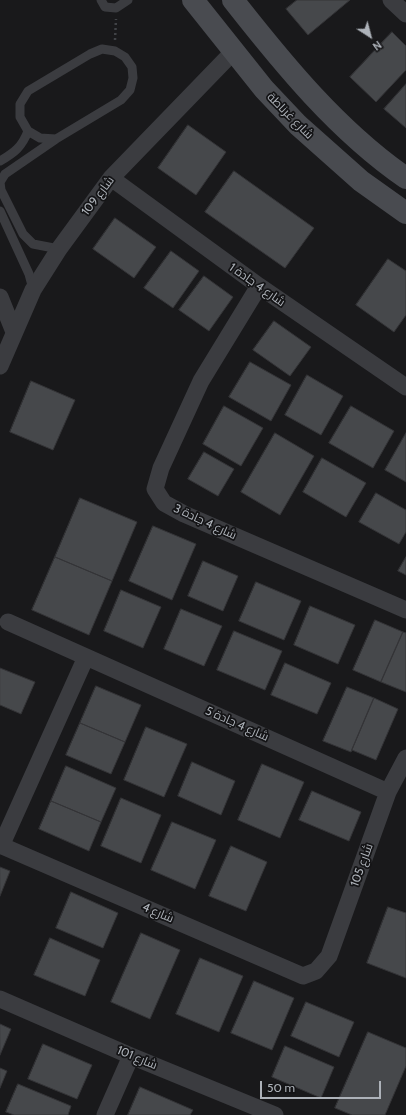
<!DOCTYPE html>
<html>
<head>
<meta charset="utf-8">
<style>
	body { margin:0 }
	#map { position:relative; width:406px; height:1115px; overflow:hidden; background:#19191b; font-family:Cabin,sans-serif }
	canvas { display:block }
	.north { position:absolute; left:350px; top:16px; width:40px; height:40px; -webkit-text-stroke:3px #141416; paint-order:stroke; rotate:144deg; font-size:11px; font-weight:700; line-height:16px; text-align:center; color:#adb2b9 }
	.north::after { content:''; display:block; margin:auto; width:14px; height:18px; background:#adb2b9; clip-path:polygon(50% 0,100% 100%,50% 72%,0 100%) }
	.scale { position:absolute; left:260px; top:1081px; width:121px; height:18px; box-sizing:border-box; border:2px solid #adb2b9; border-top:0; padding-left:5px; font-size:12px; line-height:14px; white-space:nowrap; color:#adb2b9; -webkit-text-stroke:3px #141416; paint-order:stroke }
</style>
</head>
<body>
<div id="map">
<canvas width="406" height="1115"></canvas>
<div class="north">N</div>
<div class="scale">50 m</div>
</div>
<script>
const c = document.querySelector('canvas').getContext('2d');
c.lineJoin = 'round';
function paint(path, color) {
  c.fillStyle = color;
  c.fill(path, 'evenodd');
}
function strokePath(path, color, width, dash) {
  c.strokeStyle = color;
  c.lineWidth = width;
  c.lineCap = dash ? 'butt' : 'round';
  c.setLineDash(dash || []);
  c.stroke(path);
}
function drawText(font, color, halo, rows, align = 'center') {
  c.font = font + ' Cabin,Cairo,sans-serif';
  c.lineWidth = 3.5;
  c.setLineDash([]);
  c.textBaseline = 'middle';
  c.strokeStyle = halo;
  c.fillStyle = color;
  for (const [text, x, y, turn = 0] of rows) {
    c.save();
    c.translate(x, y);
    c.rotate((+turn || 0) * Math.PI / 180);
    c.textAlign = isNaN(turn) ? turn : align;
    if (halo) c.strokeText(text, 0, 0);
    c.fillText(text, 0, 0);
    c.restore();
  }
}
const building = new Path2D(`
	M297 0H350L308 35 286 9Z
	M392 32 406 46V70L376 102 350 77Z
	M406 84V128L384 109Z
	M188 125 226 152 196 195 158 168Z
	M234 171 314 228 285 268 205 212Z
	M115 218 156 247 134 278 93 249Z
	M171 251 199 271 173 308 144 288Z
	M388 259 406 271V315L394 332 356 305Z
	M204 276 233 297 209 331 179 310Z
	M274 321 311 347 290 376 253 350Z
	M250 362 291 385 271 421 229 397Z
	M307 375 343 396 321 435 285 415Z
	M31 381 75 400 53 450 10 432Z
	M224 406 263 428 241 466 203 444Z
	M351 406 394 431 373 468 329 443Z
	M275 433 314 456 280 515 241 492Z
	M406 433V482L385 470Z
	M204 452 234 469 218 496 188 479Z
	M322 458 366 483 346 517 303 492Z
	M376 493 406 510V532L399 544 359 522Z
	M80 498 137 522 112 581 55 557Z
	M153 526 196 544 172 600 129 581Z
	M55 557 112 581 89 635 32 610Z
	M406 557V575L398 571Z
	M203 561 238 576 223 611 188 596Z
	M256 582 301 601 284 640 239 621Z
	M121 590 161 607 143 648 104 631Z
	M310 606 355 625 338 664 294 645Z
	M181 609 222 626 204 666 164 649Z
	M375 620 403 632 381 682 353 670Z
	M234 631 282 651 265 690 217 670Z
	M403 632 406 633V692L381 682Z
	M285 663 331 683 317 714 271 695Z
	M0 668 35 682 21 714 0 705Z
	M96 686 141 705 125 742 80 723Z
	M347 687 374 698 351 752 323 741Z
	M374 698 398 709 376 760 352 750Z
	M80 723 125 742 111 774 66 755Z
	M146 727 187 744 164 797 124 780Z
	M192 762 235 781 221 815 178 796Z
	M262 764 304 782 280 838 238 820Z
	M66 766 116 788 101 822 51 801Z
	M312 791 361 812 349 841 299 820Z
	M121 798 161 815 141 863 101 846Z
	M51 801 101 822 89 851 39 829Z
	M172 822 216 840 195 889 151 870Z
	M231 846 267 862 246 911 209 896Z
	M0 867 10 871 0 896Z
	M71 892 118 913 103 948 56 928Z
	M388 907 406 913V978L367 963Z
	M141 933 180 950 150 1019 111 1002Z
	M50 938 100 960 85 996 34 975Z
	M200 958 243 976 219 1032 176 1014Z
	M254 981 294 998 272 1050 231 1033Z
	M306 1002 354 1022 339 1057 291 1036Z
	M0 1024 11 1029 0 1055Z
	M368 1032 406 1048V1066L385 1115H352L335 1108Z
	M43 1044 92 1065 77 1099 28 1079Z
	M285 1046 334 1067 321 1098 272 1077Z
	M0 1068 7 1071 0 1088Z
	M18 1084 71 1106 68 1115H14L6 1112Z
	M140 1087 193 1110 190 1115H128Z`);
paint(building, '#46484b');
strokePath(building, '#343437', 1);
strokePath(new Path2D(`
	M115 40 116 19`), '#414347', 2.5, [2, 3]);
strokePath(new Path2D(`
	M101 0 105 7 116 8 128 0
	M56 139 40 138 28 131 20 117V104L28 91 90 54 102 49 115 51 125 57 132 67 133 78 130 90 121 100 56 139 5 174 0 182 1 190 23 234 33 244 59 249
	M0 161C14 153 22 147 28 131
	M0 211 29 274 33 289`), '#3b3c40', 9);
strokePath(new Path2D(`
	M391 0 406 14
	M111 178 259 286 406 387
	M259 286 201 381 161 468 155 489 164 503 184 514 406 610
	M0 297 14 332
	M0 366 33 290 59 249 111 178 233 52
	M8 622 388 792
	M0 845 303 976 316 971 329 956 388 792 406 758
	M1 846 86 657
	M0 999 131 1056 275 1115
	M105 1115 131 1056`), '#3b3c40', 17);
strokePath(new Path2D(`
	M193 0 264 89 298 125 361 181 406 213
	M233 0C284 65 338 131 406 178`), '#494b50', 22);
drawText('12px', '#adb2b9', '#141416', [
	["شارع غرناطة",290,116,45],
	["شارع 109",98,196,-53],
	["شارع 4 جادة 1",257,285,35],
	["شارع 4 جادة 3",205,522,25],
	["شارع 4 جادة 5",237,724,24],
	["شارع 105",362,865,-70],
	["شارع 4",158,913,23],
	["شارع 101",137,1058,23]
]);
</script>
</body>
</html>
